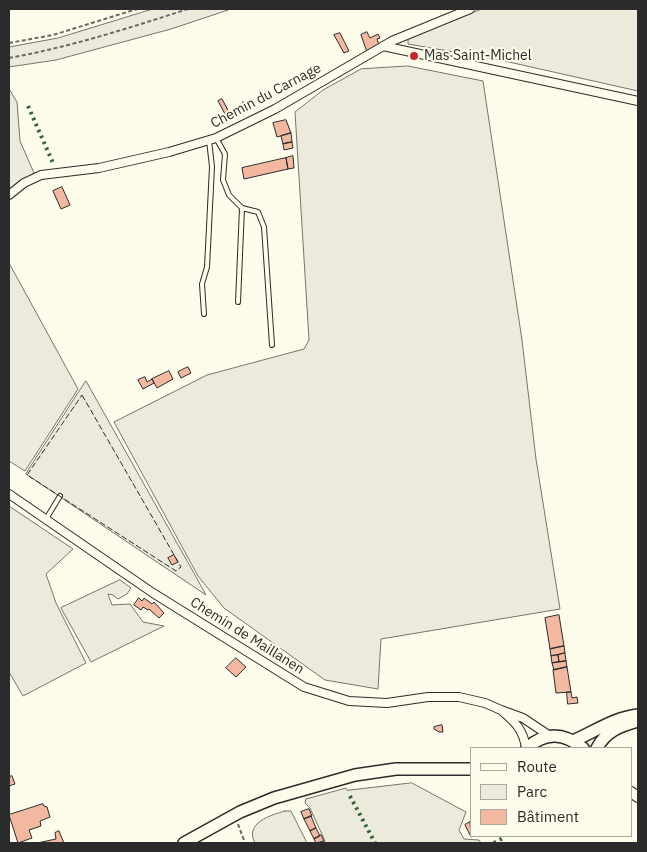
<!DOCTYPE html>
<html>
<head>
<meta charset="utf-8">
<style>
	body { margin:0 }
	#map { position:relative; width:647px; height:852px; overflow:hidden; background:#fdfbea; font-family:"IBM Plex Sans",sans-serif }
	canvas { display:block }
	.frame { position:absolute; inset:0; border:10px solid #2b2b2b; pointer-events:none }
	.legend { position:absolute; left:470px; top:747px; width:162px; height:90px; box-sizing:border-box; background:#fdfbea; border:1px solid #a9a89e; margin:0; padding:6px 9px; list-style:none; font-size:15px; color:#2b2b2b }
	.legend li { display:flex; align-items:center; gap:10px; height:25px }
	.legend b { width:25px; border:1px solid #a9a89e }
</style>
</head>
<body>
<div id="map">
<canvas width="647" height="852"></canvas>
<div class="frame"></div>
<ul class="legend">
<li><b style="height:6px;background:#fdfbea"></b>Route</li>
<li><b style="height:14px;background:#ecebdb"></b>Parc</li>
<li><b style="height:14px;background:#f2b8a0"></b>Bâtiment</li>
</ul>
</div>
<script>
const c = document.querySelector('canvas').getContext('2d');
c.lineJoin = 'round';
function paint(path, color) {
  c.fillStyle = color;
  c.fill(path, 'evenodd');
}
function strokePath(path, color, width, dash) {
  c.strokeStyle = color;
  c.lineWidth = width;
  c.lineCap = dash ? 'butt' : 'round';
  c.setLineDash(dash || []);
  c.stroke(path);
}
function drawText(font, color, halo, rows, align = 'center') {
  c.font = font + ' "IBM Plex Sans",sans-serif';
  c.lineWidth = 4;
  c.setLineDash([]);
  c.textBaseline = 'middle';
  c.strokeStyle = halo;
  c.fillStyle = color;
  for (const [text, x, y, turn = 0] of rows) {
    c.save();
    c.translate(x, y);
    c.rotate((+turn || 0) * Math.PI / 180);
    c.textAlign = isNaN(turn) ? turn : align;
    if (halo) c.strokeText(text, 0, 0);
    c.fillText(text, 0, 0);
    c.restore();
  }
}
const green = new Path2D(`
	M153 9H231L171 29 56 60 9 67V47L58 38Z
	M482 9H638V91L500 60 408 44V38Z
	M408 66 483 81 522 340 536 459 560 609 381 639 378 689 325 680 224 608 198 576 114 422 207 375 304 349 309 340 295 112 323 90 361 69Z
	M9 89 17 102 20 141 34 173 9 192Z
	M9 263 78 389 25 471 9 461Z
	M86 381 195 575 206 595 26 474Z
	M9 506 73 549 46 574 56 603 86 663 23 696 9 672Z
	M120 580 131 588 127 594 118 599 113 595 108 594 112 605 130 604 143 622 164 626 91 662 61 608Z
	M412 783 466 812 459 830 464 839 479 840 481 843H322L325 841 310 808 305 803 306 799 346 788 347 790Z
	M285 811H291L307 843H255C244 823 271 815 285 811Z`);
paint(green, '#ecebdb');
strokePath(green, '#74746e', 1);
const building = new Path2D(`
	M367 32 370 38 378 34 380 38 377 39 379 45 367 52 361 35Z
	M340 33 349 51 344 53 334 35Z
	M222 99 230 114 226 116 218 101Z
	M286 120 291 133 277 137 273 123Z
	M291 133 292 142 283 144 281 136Z
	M292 142 293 148 284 150 283 144Z
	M293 156 294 168 288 169 286 158Z
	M286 158 288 169 244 179 242 168Z
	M62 187 70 205 61 209 53 191Z
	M188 367 191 373 181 378 178 372Z
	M169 371 173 379 157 388 152 379Z
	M145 377 147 382 152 379 154 383 143 389 138 380Z
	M174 555 178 562 172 565 168 558Z
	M139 598 142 601 144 598 152 604 154 602 164 613 159 618 149 609 148 610 143 607 141 610 134 605Z
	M559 615 564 646 550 649 545 618Z
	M564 646 565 653 551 656 550 649Z
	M565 653 566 661 559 662 558 655Z
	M558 655 559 662 552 663 551 656Z
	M236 658 246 667 236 677 226 668Z
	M566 661 567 667 554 670 552 663Z
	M567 667 571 692 556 693 553 670Z
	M567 692H571L572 698 577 697 578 703 568 704Z
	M442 725 443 732H439L434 729V727Z
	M12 776 15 784 9 786V777Z
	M43 804 44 806 47 807 50 817 40 821 41 826 29 830 32 838 18 843 9 815Z
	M309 809 312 816 304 819 301 812Z
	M311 816 316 828 310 831 304 819Z
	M470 822 471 836H474L471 837 465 825Z
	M316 828 320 836 314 839 310 831Z
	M59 831 64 843H37L56 839 55 833Z
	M321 835 324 841 316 843 314 839Z`);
paint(building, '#f2b8a0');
strokePath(building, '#2b2b2b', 1);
const service = new Path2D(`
	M216 138 225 154 223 180 229 195 242 208 238 302
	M242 208 258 212 264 227 272 345
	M204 314 202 284 207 267 212 167 209 140
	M46 519 60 496`);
const minor = new Path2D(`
	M383 46 638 101
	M9 195 24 183 41 175 99 168 169 152 216 138 275 109 392 41 470 9
	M9 494 153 593 304 687 349 701 387 703 428 697H459L485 703 501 710
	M526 748C523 729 515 722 501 710L523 718 550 736`);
const tertiary = new Path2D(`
	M631 792 638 797`);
const secondary = new Path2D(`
	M573 741C596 731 613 718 638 715
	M527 748C546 731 564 733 583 748
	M597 748C606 731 620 726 638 721
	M184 843 240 812 274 798 355 775 396 769H471`);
strokePath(service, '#2b2b2b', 6);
strokePath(minor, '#2b2b2b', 10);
strokePath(tertiary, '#2b2b2b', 12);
strokePath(secondary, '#2b2b2b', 14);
strokePath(new Path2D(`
	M9 43 53 35 137 9
	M9 58C70 47 129 28 188 9
	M238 824 245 843`), '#6a6964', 2, [4, 2.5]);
strokePath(service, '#fdfbea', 4);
strokePath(minor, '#fdfbea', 8);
strokePath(tertiary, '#fdfbea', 10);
strokePath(secondary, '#fdfbea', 11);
strokePath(new Path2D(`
	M28 106 53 163
	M350 796 375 843
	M494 843 503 838`), '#34623c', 4, [2.5, 4]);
strokePath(new Path2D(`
	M82 395 181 567 176 571 27 475Z`), '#2b2b2b', 1, [6, 2.5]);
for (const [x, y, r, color] of [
	[414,56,5,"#c62828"]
]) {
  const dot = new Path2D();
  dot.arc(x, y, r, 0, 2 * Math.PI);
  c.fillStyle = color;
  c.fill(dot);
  strokePath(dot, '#fdfbea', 2);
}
drawText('14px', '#2b2b2b', '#fdfbea', [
	["Mas Saint-Michel",424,56]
], 'left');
drawText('14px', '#2b2b2b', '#fdfbea', [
	["Chemin du Carnage",266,96,-28],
	["Chemin de Maillanen",247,636,32]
]);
</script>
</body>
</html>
